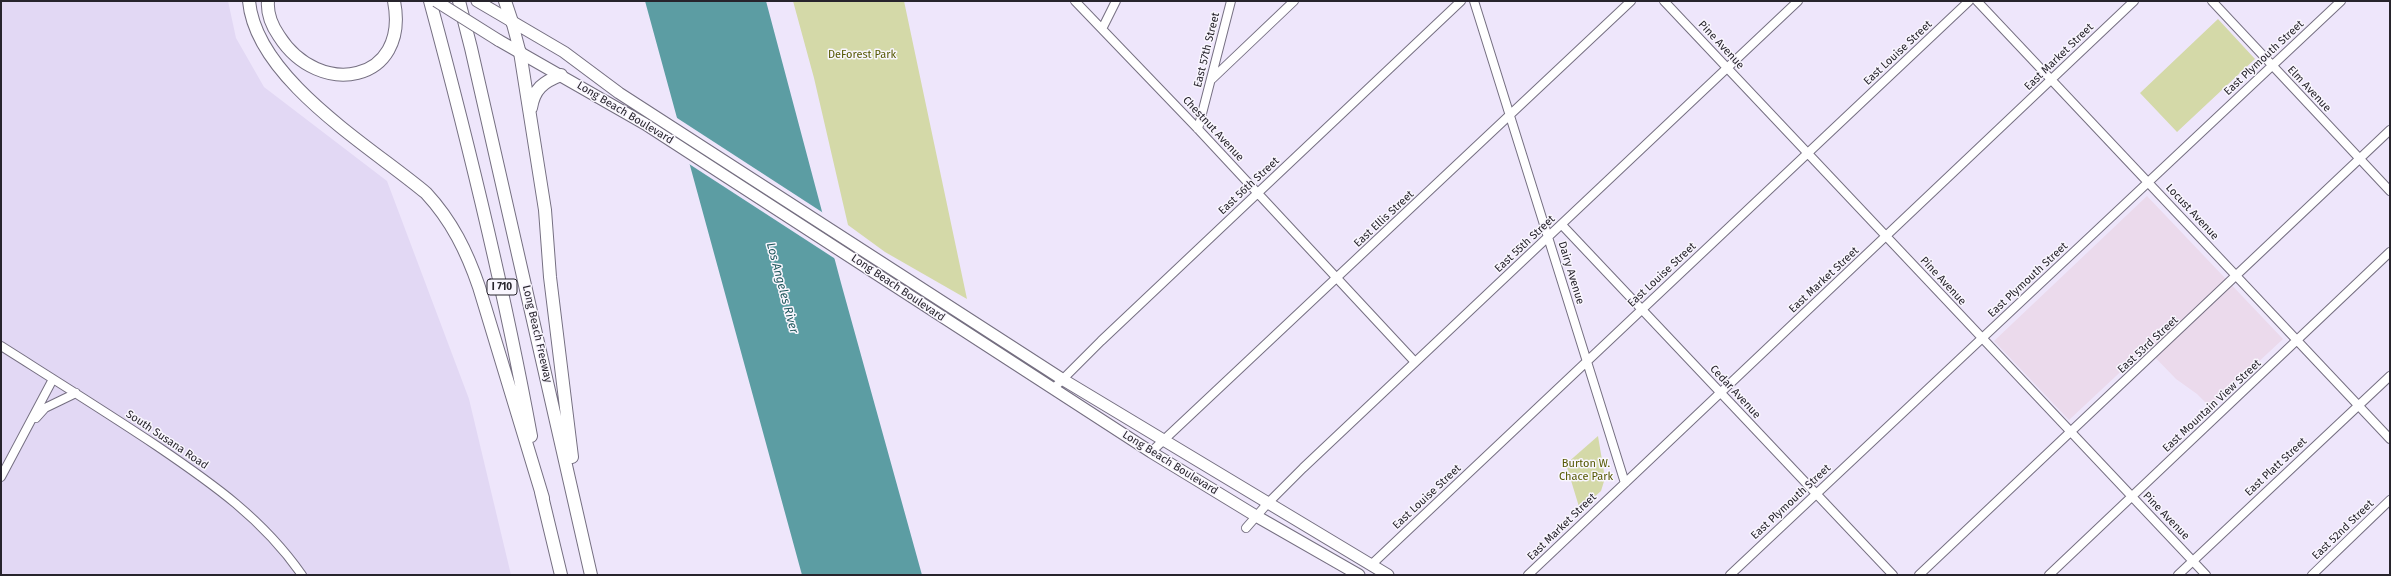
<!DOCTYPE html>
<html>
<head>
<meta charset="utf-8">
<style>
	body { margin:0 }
	#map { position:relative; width:2391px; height:576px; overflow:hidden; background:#eee6fb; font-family:"Fira Sans",sans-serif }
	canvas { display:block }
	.frame { position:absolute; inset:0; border:2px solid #27242c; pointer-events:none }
</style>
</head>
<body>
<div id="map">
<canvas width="2391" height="576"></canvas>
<div class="frame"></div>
</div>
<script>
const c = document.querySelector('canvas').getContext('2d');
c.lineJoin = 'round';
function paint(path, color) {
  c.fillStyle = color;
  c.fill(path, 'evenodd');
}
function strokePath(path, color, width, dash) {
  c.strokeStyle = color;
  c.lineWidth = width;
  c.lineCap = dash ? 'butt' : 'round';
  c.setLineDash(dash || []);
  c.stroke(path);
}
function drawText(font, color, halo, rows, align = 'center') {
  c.font = font + ' "Fira Sans",sans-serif';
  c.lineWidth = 3;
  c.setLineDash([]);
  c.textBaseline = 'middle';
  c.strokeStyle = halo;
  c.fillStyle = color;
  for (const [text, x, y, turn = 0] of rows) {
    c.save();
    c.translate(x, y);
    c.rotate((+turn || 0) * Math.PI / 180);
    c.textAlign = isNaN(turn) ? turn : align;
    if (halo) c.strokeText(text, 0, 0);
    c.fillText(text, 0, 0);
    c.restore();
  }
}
paint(new Path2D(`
	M1 1H228L236 38 264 87 387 181 469 399 511 575H1Z`), '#e2d8f4');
paint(new Path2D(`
	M2147 196 2283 339 2210 407 2197 394 2176 379 2146 348 2069 420 1994 341Z`), '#ebdaec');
paint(new Path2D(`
	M793 1H904L967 299 885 252 848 225 814 78Z
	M2218 19 2255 59 2177 132 2140 93Z
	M1598 436 1605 478 1601 491 1580 510 1566 464Z`), '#d4d9a8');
paint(new Path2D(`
	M645 1H766L841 283 922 575H802Z`), '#5c9da3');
paint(new Path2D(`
	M674 116 825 214 837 260 686 162Z`), '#eee6fb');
const minor = new Path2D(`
	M1075 1 1198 129 1415 362
	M1474 1 1625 483
	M1664 1 2206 575
	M1977 1 2390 439
	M2212 1 2390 191
	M1102 29 1116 1
	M1212 79 1294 1
	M1198 129 1231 1
	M1562 225 1893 575
	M1 346C53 379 106 412 157 446 213 484 263 519 302 575
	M1053 389 1101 341 1461 1
	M36 418 45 408 76 393
	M1151 452 1631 1
	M1 477 53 379
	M1246 528 1267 504 1303 468 1798 1
	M1371 565 1969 1
	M1528 575 2134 1
	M1730 575 2341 1
	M1919 575 2390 130
	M2049 575 2390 252
	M2178 575 2390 376
	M2312 575 2390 500`);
const major = new Path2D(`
	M477 1 564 52 619 93 1062 379 1388 575
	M512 22 520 52
	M498 40 645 124 1151 452 1256 516 1359 575`);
const highway = new Path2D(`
	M249 1C256 79 370 146 426 193 452 221 467 252 479 287L543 498
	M268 1C267 13 272 26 279 36 319 99 410 83 394 1
	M430 1C469 145 504 289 531 436
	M459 1 471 48 591 575
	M505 1 512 22
	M520 52 545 210 550 277 572 457
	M531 108C534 89 543 82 561 75
	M541 492 561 575`);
strokePath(minor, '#756f81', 10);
strokePath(major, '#756f81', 13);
strokePath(highway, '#756f81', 14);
strokePath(minor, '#fff', 8);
strokePath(major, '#fff', 11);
strokePath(highway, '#fff', 12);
const majorBridge = new Path2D(`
	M436 1 498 40`);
strokePath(majorBridge, '#756f81', 13, []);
strokePath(majorBridge, '#fff', 11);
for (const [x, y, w] of [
	[502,287,30]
]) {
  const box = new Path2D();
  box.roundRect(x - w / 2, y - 8, w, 16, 3);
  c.fillStyle = '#f9f6fe';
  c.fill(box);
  strokePath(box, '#27242c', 1);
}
drawText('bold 10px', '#27242c', null, [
	["I 710",502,287]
]);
drawText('11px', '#27242c', '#f9f6fe', [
	["Pine Avenue",1721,45,47],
	["East 57th Street",1207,50,-76],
	["East Louise Street",1898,53,-43],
	["East Market Street",2059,57,-44],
	["East Plymouth Street",2264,58,-43],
	["Elm Avenue",2309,89,47],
	["Long Beach Boulevard",625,113,31],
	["Chestnut Avenue",1213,129,47],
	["East 56th Street",1249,186,-43],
	["Locust Avenue",2192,212,47],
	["East Ellis Street",1384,219,-43],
	["East 55th Street",1525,244,-43],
	["Dairy Avenue",1571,273,73],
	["East Louise Street",1662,275,-43],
	["East Market Street",1824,280,-43],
	["East Plymouth Street",2028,280,-43],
	["Pine Avenue",1943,281,47],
	["Long Beach Boulevard",898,288,34],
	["Long Beach Freeway",537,334,77],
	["East 53rd Street",2148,345,-43],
	["Cedar Avenue",1735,392,47],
	["East Mountain View Street",2212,406,-43],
	["South Susana Road",167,440,34],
	["Long Beach Boulevard",1170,463,32],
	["East Platt Street",2276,467,-43],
	["East Louise Street",1427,497,-43],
	["East Plymouth Street",1791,502,-43],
	["Pine Avenue",2166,516,46],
	["East Market Street",1562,527,-44],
	["East 52nd Street",2343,530,-44]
]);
drawText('11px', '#555802', '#f9f6fe', [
	["DeForest Park",862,55],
	["Burton W.",1586,464],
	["Chace Park",1586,477]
]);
drawText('italic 12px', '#1d565a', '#f9f6fe', [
	["Los Angeles River",782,288,75]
]);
</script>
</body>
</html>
